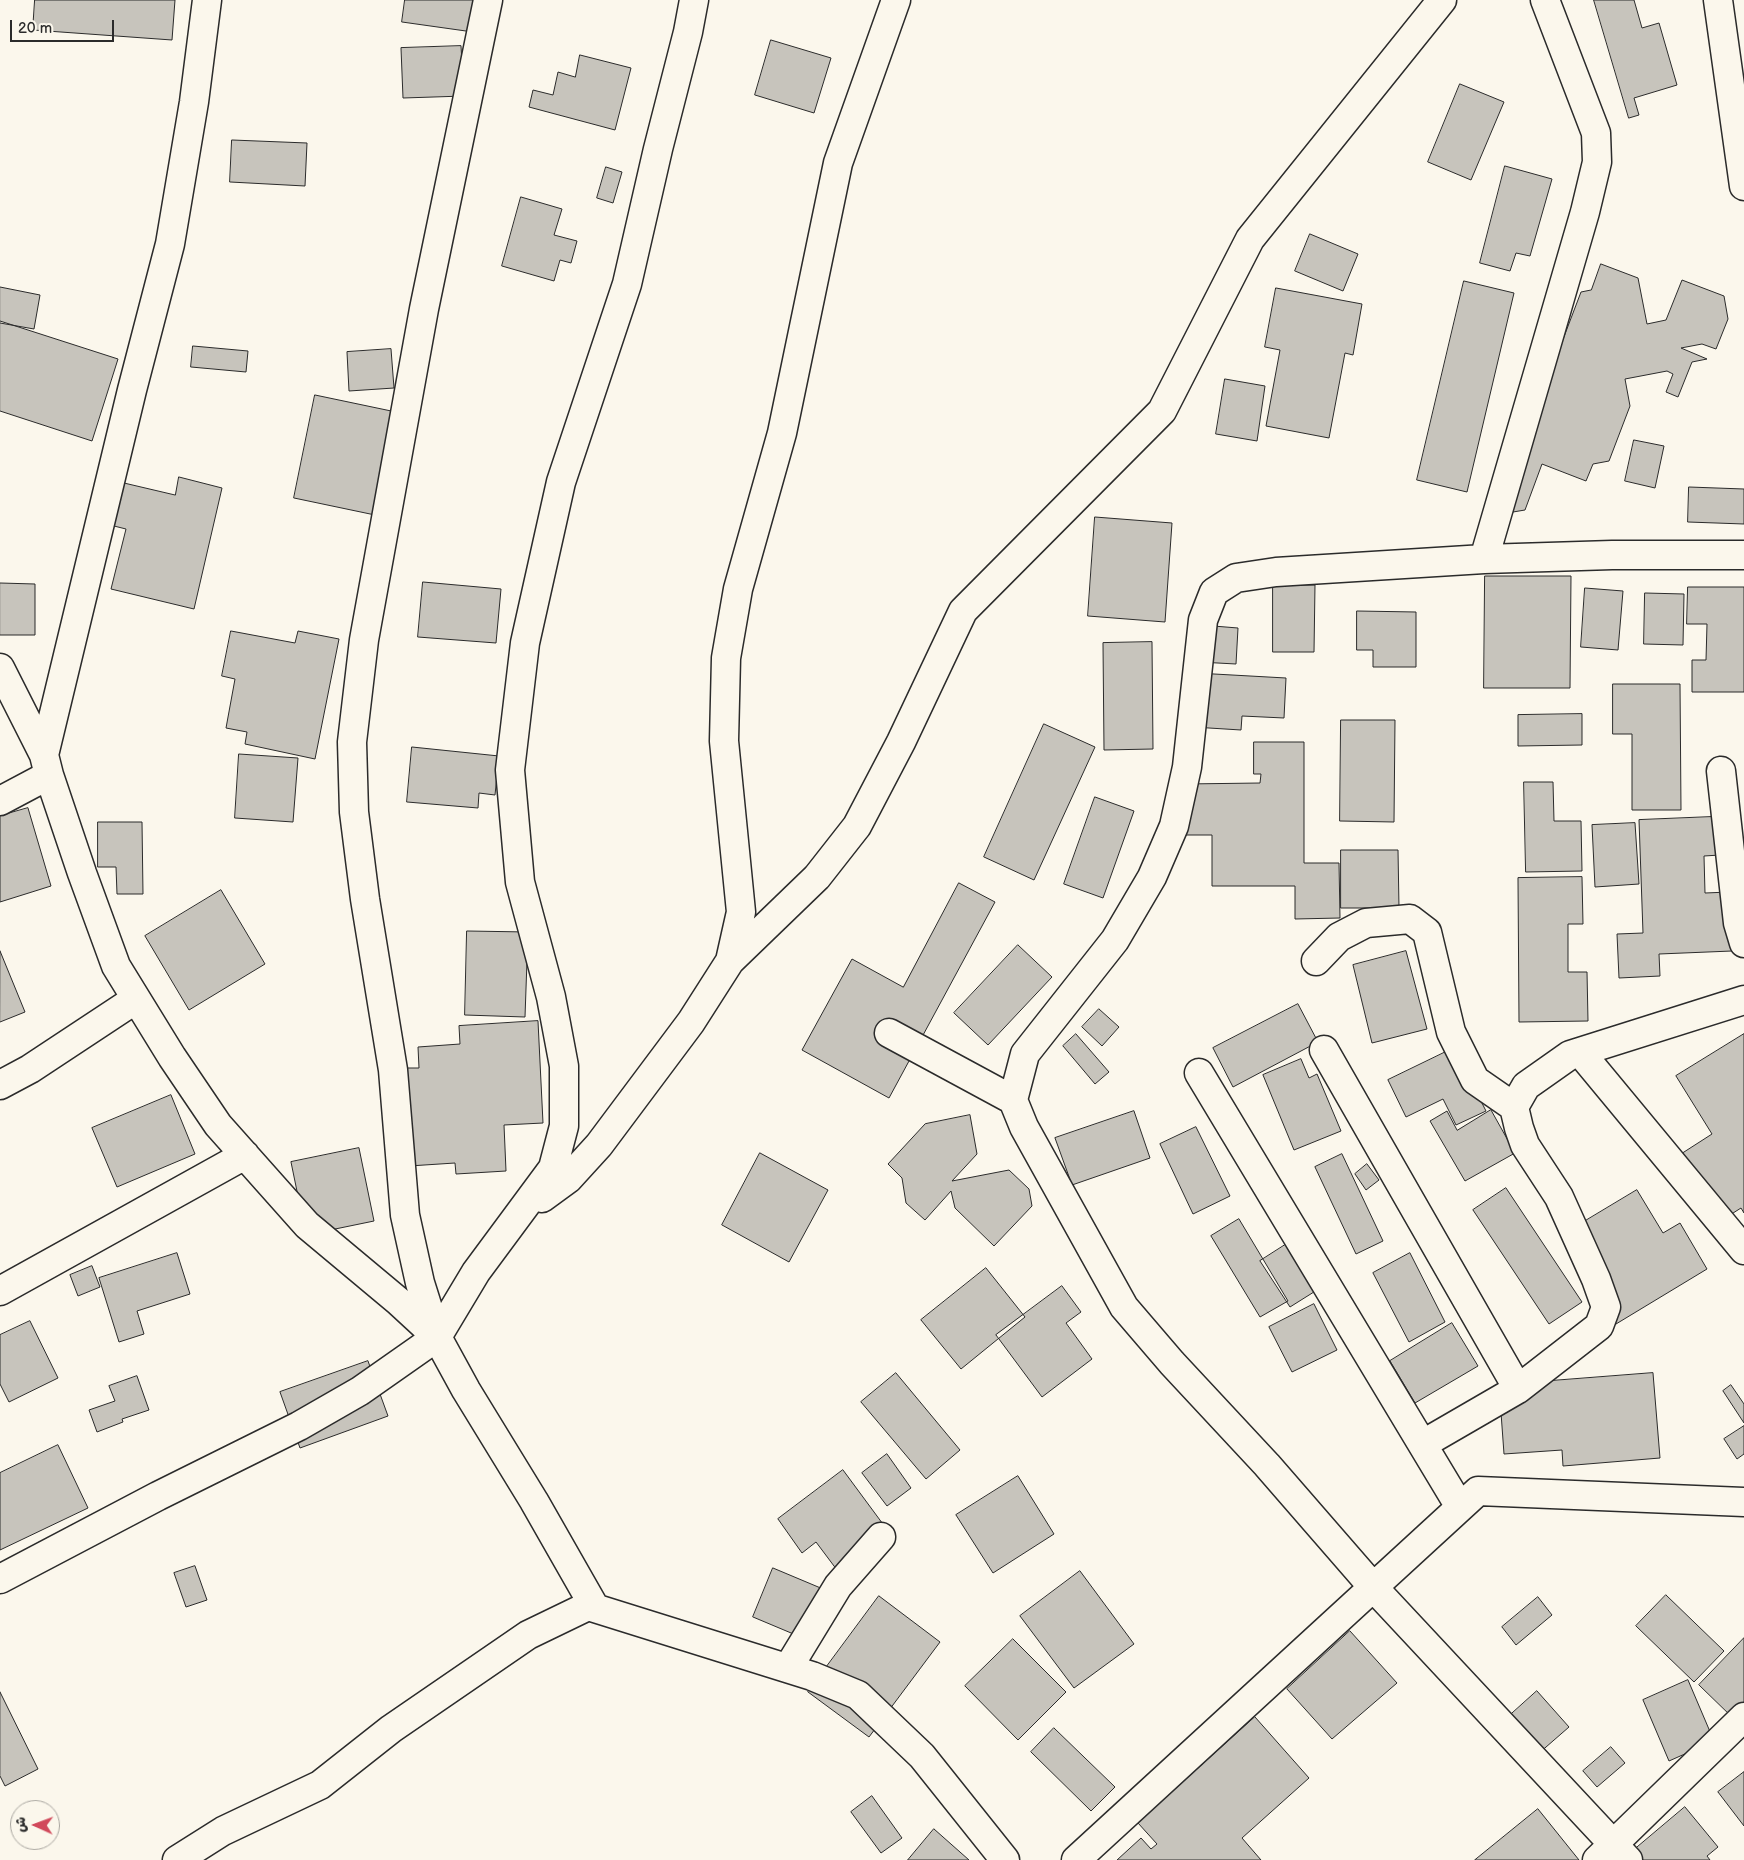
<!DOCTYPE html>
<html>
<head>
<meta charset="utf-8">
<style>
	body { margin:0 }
	#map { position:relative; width:1744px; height:1860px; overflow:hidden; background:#fbf7ec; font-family:"Balsamiq Sans","Playpen Sans Arabic",sans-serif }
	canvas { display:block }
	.north { position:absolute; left:10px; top:1800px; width:50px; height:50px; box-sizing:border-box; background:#fbf7ec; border:1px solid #a8a59f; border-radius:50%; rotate:272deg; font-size:14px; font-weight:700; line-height:20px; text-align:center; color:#2b2b2b }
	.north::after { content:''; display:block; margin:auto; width:18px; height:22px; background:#d1495b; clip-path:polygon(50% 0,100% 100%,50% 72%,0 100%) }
	.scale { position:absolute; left:10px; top:20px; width:104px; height:22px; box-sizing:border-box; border:2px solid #2b2b2b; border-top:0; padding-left:6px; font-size:15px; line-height:18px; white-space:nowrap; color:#2b2b2b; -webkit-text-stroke:4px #fbf7ec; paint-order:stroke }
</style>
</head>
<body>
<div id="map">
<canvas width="1744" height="1860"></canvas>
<div class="north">ش</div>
<div class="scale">20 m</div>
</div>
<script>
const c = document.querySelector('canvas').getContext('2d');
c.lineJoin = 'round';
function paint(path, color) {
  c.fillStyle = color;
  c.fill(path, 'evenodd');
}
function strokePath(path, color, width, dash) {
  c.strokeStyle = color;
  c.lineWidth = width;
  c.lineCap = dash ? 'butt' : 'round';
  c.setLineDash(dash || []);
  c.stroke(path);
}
const building = new Path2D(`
	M35 0H175L172 40 33 30Z
	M405 0H478L473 32 402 22Z
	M1594 0H1634L1642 28 1659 23 1677 85 1634 98 1639 115 1629 118Z
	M771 40 831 58 814 113 755 95Z
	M461 46 464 96 403 98 401 48Z
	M580 55 631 68 615 130 529 107 533 90 553 95 558 72 575 77Z
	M1460 84 1504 102 1471 180 1428 162Z
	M232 140 307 143 305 186 230 182Z
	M1505 166 1552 179 1530 256 1516 253 1510 271 1480 263Z
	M606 167 622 172 613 203 597 198Z
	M521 197 562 209 554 235 577 241 571 263 560 260 554 281 502 266Z
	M1310 234 1358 254 1343 291 1295 271Z
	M1601 264 1638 278 1647 324 1666 320 1682 280 1724 296 1728 319 1716 349 1702 344 1681 348 1707 359 1692 362 1678 397 1666 392 1673 374 1667 371 1625 379 1630 406 1609 461 1593 464 1586 481 1542 464 1525 510 1501 514 1533 418 1581 292 1591 290Z
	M1464 281 1514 293 1467 492 1417 480Z
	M0 287 40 295 34 329 0 323Z
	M1276 288 1362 304 1353 355 1345 353 1329 438 1266 426 1280 350 1265 347Z
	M0 321 118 359 92 441 0 411Z
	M193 346 248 351 246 372 191 367Z
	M391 349 394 388 349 391 347 352Z
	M1225 379 1265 386 1257 441 1216 434Z
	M315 395 396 412 375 515 294 498Z
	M1634 440 1664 446 1655 488 1625 481Z
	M179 477 222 488 194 609 111 589 126 529 114 526 124 483 175 495Z
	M1689 487 1744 489V524L1688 522Z
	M1095 517 1172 523 1165 622 1088 616Z
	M1485 576H1571L1570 688H1484Z
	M423 582 501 589 496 643 418 637Z
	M0 583 35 584V635H0Z
	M1273 585H1315L1314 652H1273Z
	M1688 587H1744V692H1692V660H1706L1707 624H1687Z
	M1585 588 1623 591 1618 650 1581 647Z
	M1645 593 1684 594 1683 645 1644 644Z
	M1357 611 1416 612V667H1373V650H1357Z
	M1201 625 1238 628 1236 664 1199 662Z
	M231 631 295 643 298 631 339 639 315 759 245 744 247 732 226 728 235 679 222 676Z
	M1152 642 1153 749 1104 750 1103 643Z
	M1196 673 1286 678 1284 718 1242 716 1241 730 1193 727Z
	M1613 684H1680L1681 810H1632V734H1613Z
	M1582 714V745L1518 746V715Z
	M1341 720H1395L1394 822 1340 821Z
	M1044 724 1095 747 1034 880 984 857Z
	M1254 742H1304V863H1339L1340 918 1295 919V886H1212V835H1184V784L1260 783 1261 774H1254Z
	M412 747 499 756 495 795 479 793 478 808 407 802Z
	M239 754 298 758 293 822 235 818Z
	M1524 782H1553L1554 821H1581L1582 871 1526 872Z
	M1095 797 1134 811 1103 898 1064 884Z
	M28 808 51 886 0 902V816Z
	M1735 816 1736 854 1704 856 1705 893 1729 892 1732 951 1659 954 1660 976 1619 978 1617 934 1643 933 1639 820Z
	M98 822H142L143 894H117L116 867H98Z
	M1635 823 1639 884 1595 887 1592 825Z
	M1341 850H1398L1399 908H1341Z
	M1582 877 1583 924H1568V972H1587L1588 1021 1519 1022 1518 878Z
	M959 883 995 902 889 1098 802 1050 852 959 903 987Z
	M221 890 265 964 189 1010 145 936Z
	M467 931 528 932 525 1017 465 1015Z
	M1018 945 1052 977 988 1045 954 1013Z
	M0 951 25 1012 0 1022Z
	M1406 951 1427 1029 1372 1043 1353 965Z
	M1298 1004 1318 1042 1233 1087 1213 1048Z
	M1099 1009 1119 1027 1102 1046 1082 1027Z
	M538 1021 543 1123 504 1125 506 1171 456 1174 455 1163 409 1166 403 1068H419L418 1047 460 1044 459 1026Z
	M1076 1034 1109 1072 1095 1084 1063 1046Z
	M1744 1034V1213L1741 1208 1711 1227 1670 1161 1712 1134 1676 1076Z
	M1454 1048 1486 1111 1456 1125 1443 1099 1406 1117 1388 1080Z
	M1301 1059 1309 1078 1317 1074 1341 1131 1294 1150 1263 1075Z
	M171 1095 195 1154 117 1187 92 1128Z
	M1491 1110 1515 1153 1465 1181 1430 1121 1447 1111 1457 1130Z
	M1134 1111 1150 1158 1072 1185 1055 1138Z
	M970 1115 977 1154 952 1181 1009 1170 1029 1189 1032 1206 994 1246 955 1208 951 1191 925 1220 906 1203 902 1178 888 1164 925 1124Z
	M1196 1127 1230 1196 1193 1214 1160 1144Z
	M359 1148 374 1221 306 1235 291 1162Z
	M760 1153 828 1190 789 1262 722 1225Z
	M1342 1154 1383 1241 1356 1254 1315 1167Z
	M1367 1164 1379 1180 1366 1190 1355 1174Z
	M1506 1188 1582 1302 1549 1324 1473 1210Z
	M1637 1190 1663 1233 1680 1223 1707 1269 1616 1324 1562 1235Z
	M1239 1219 1288 1301 1260 1317 1211 1236Z
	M1296 1238 1325 1285 1290 1307 1260 1261Z
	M177 1253 190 1294 137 1311 144 1334 119 1342 99 1278Z
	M1410 1253 1445 1322 1409 1342 1373 1273Z
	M92 1266 100 1287 78 1296 70 1275Z
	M986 1268 1025 1317 961 1369 921 1320Z
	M1062 1286 1081 1312 1066 1323 1092 1359 1042 1397 996 1335Z
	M1314 1304 1337 1350 1292 1372 1269 1327Z
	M30 1321 58 1378 9 1402 0 1384V1335Z
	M1452 1323 1478 1366 1415 1403 1390 1361Z
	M368 1361 388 1416 300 1448 280 1392Z
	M896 1373 960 1450 926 1479 861 1402Z
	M1653 1373 1660 1458 1563 1466 1562 1450 1504 1454 1499 1385Z
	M137 1376 149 1410 122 1419 123 1422 97 1432 89 1410 115 1401 109 1386Z
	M1731 1385 1744 1404V1423L1723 1391Z
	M1744 1426V1454L1737 1459 1724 1439Z
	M58 1445 88 1508 0 1550V1473Z
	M887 1454 911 1488 887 1506 862 1473Z
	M843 1470 891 1535 840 1574 816 1542 802 1553 778 1519Z
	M1018 1476 1054 1534 993 1573 956 1515Z
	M195 1566 207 1600 186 1607 174 1573Z
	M773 1568 823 1589 803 1638 753 1617Z
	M1080 1571 1134 1644 1074 1688 1020 1616Z
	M1666 1595 1724 1651 1694 1682 1636 1626Z
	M879 1596 940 1642 869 1737 808 1692Z
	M1538 1597 1552 1615 1516 1645 1502 1627Z
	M1350 1631 1397 1683 1332 1739 1287 1689Z
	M1744 1638V1706L1733 1718 1699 1685Z
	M1013 1639 1066 1692 1018 1740 965 1686Z
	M1688 1680 1714 1741 1669 1761 1643 1700Z
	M1537 1691 1569 1727 1538 1754 1507 1718Z
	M0 1692 38 1769 5 1786 0 1776Z
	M1255 1717 1309 1778 1242 1838 1261 1860H1117L1141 1838 1151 1849 1157 1844 1138 1823Z
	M1054 1728 1115 1787 1091 1811 1031 1752Z
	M1611 1747 1625 1763 1597 1787 1583 1771Z
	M1744 1772V1826L1718 1792Z
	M872 1796 902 1838 881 1853 851 1812Z
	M1685 1807 1718 1847 1707 1856 1710 1860H1642L1634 1850Z
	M1538 1809 1579 1860H1475Z
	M934 1829 969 1860H908Z`);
paint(building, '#c7c4bc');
strokePath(building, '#2b2b2b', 1);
const minor = new Path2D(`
	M1484 559 1585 212 1597 162 1596 133 1545 0
	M0 668 44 755 49 775 82 873 116 966 172 1057 218 1125 307 1225 398 1301 437 1337 466 1390 534 1501 595 1608
	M44 755 132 390 170 244 194 102 207 0
	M1721 771 1738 923 1744 943
	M0 801 49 775
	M730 961 817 877 857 826 901 742 963 611 1162 411 1250 239 1442 0
	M1316 961 1339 937 1366 923 1410 919 1427 932 1451 1032 1475 1080 1514 1107
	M889 1033 1013 1100
	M1324 1050 1518 1389
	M1580 1052 1744 1250
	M1199 1073 1460 1507
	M0 1085 30 1069 136 999
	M542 1198 568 1179 599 1145 691 1022 730 961 741 912 724 741 726 658 738 589 782 433 838 163 896 0
	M0 1291 245 1155
	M437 1337 420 1283 405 1215 393 1070 365 899 354 812 352 742 364 640 424 309 488 0
	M1423 1444 1518 1389 1599 1326 1606 1307 1596 1279 1559 1197 1525 1145 1519 1128 1514 1107 1526 1086 1570 1055 1744 1000
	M0 1579 158 1496 299 1426 360 1391 437 1337 476 1272 553 1168 564 1126V1066L551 997 520 882 510 770 525 643 561 482 627 284 658 149 688 32 694 0
	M788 1668 838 1586 881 1537
	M177 1860 223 1831 320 1785 391 1729 528 1635 588 1606 812 1676 858 1695 922 1756 1005 1860
	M1076 1860 1478 1491 1744 1502
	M1597 1860 1744 1717
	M1628 1860 1373 1587 1267 1465 1172 1363 1124 1307 1024 1127 1013 1100 1025 1054 1115 940 1152 877 1174 826 1187 767 1203 620 1214 592 1236 578 1276 572 1484 559 1612 555H1744`);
const tertiary = new Path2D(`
	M1718 0 1744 186`);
strokePath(minor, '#2b2b2b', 31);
strokePath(tertiary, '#2b2b2b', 31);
strokePath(minor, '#fbf7ec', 28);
strokePath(tertiary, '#fbf7ec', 28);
</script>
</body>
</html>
